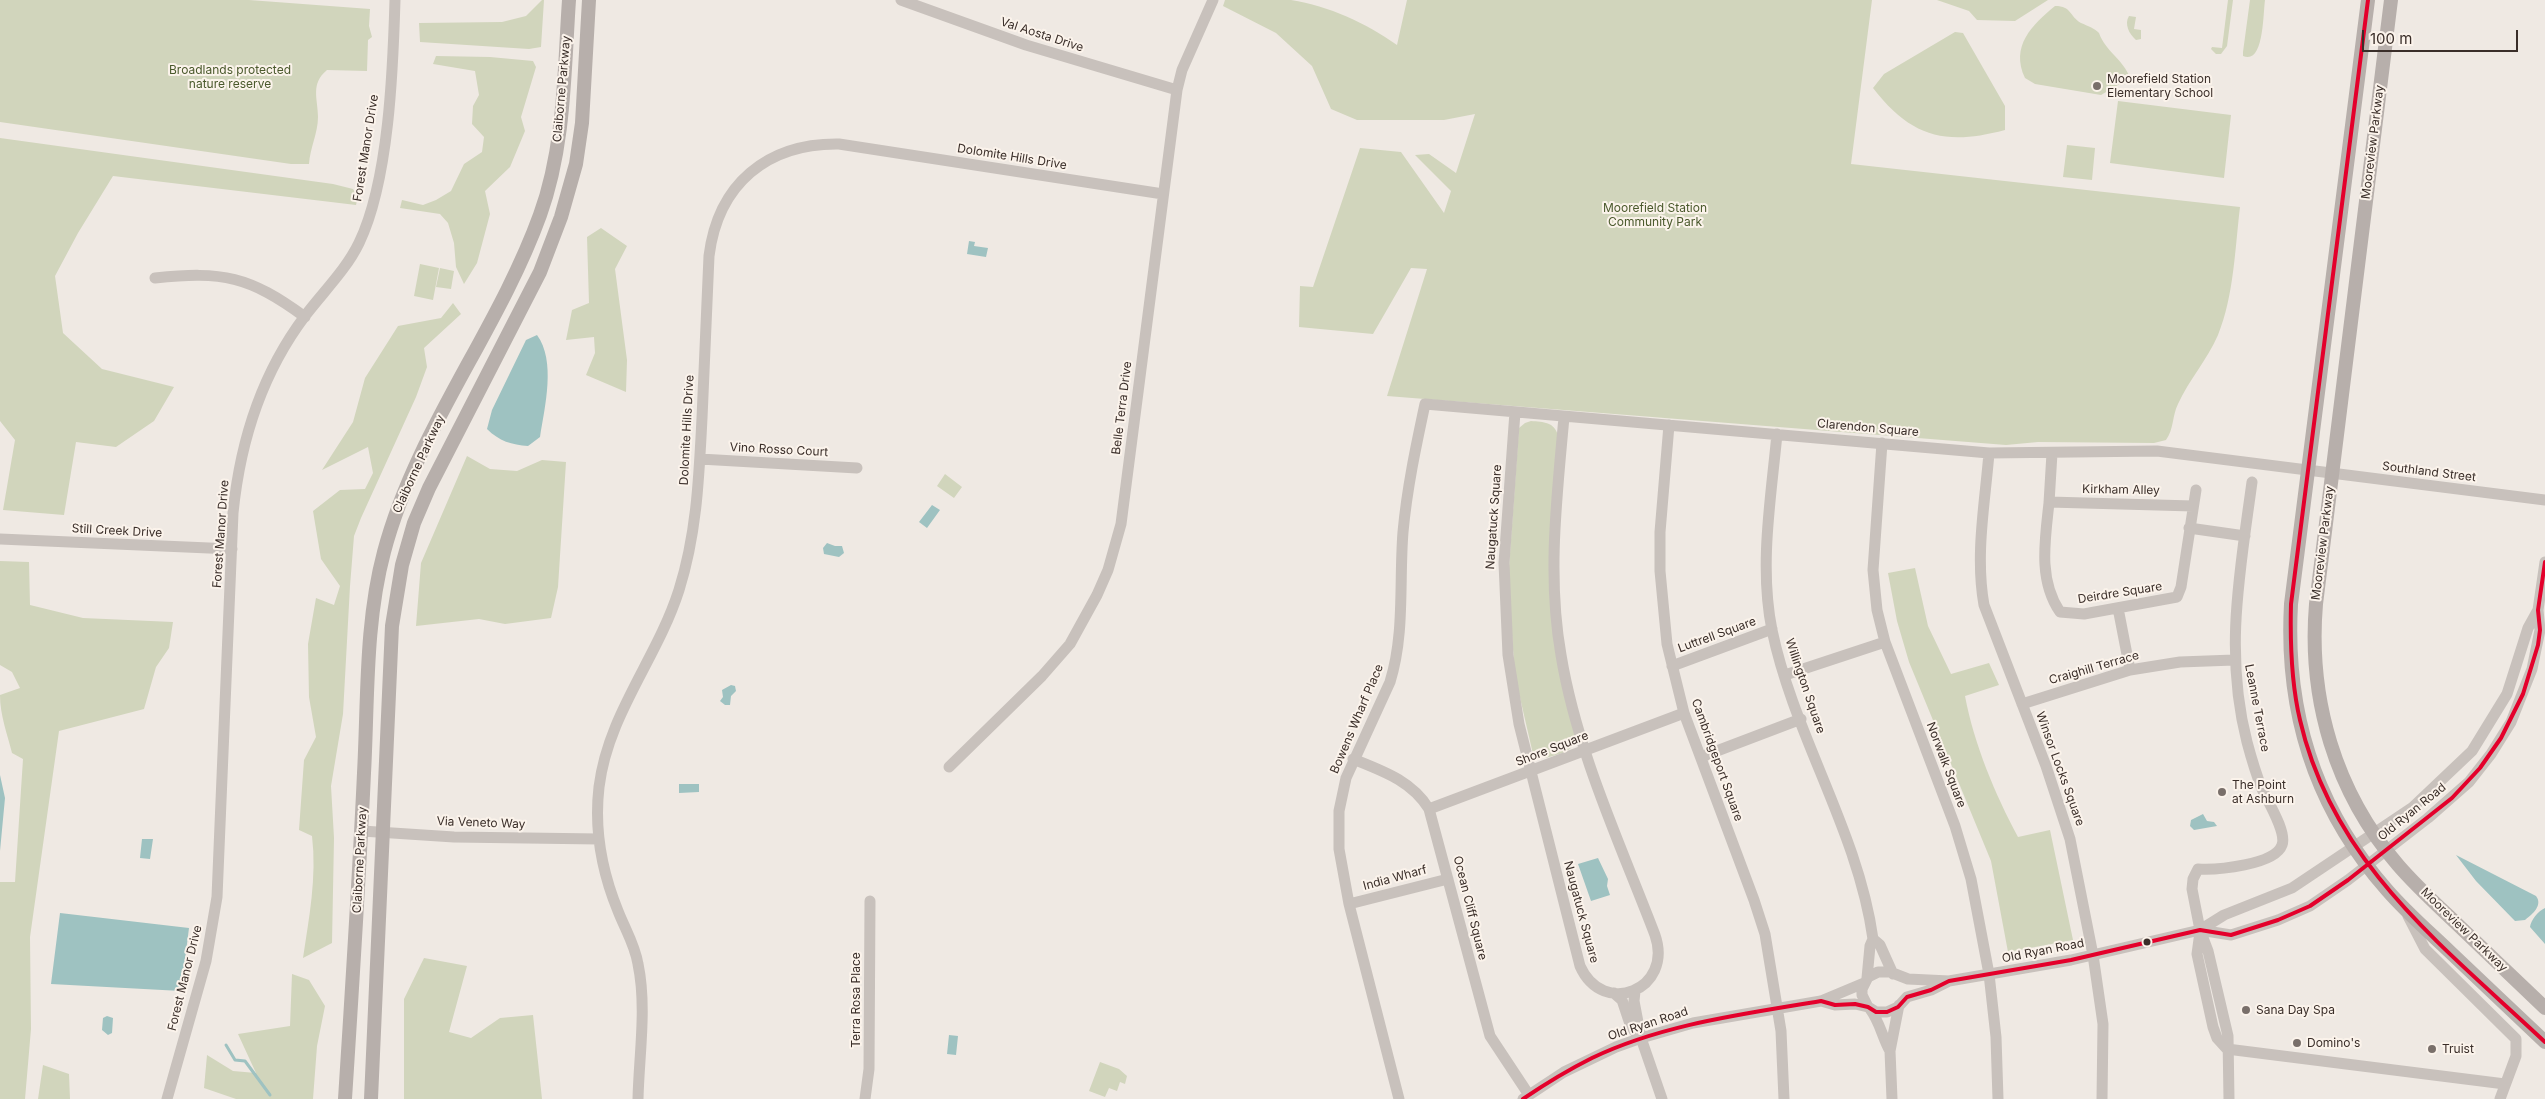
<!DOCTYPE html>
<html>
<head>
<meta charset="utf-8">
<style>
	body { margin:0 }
	#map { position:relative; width:2545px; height:1099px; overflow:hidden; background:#efe9e3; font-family:Inter,sans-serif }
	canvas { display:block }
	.scale { position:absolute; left:2362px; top:30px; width:156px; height:22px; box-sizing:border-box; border:2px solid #3a2e29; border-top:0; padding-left:6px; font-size:15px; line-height:18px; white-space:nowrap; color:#3a2e29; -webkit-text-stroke:4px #fbf3eb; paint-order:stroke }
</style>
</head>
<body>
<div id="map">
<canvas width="2545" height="1099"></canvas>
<div class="scale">100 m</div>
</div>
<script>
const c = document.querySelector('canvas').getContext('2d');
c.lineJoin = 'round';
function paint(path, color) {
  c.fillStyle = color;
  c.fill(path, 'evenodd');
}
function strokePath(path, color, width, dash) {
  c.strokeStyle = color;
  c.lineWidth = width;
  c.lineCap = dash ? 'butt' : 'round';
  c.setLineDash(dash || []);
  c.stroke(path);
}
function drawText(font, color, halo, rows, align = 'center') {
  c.font = font + ' Inter,sans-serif';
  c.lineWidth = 4;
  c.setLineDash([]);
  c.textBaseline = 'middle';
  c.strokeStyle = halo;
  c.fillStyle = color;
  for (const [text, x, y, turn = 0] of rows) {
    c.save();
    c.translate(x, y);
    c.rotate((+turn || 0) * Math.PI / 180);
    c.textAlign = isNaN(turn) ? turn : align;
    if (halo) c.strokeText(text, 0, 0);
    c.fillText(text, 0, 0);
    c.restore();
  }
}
paint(new Path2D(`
	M0 0H249L370 9 369 26 372 37 368 40 367 71 327 70C310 84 318 99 318 117 318 133 310 148 309 164H291L0 122Z
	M542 0H544L541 47 529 49 420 42 419 23 502 22 526 16Z
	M1225 0C1246 0 1270 0 1291 0 1329 6 1366 23 1397 45L1407 0H1872L1851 164 2240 207C2235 248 2234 296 2218 335 2207 360 2189 380 2178 404 2172 416 2174 429 2166 440L2154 443 2038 442 2006 445 1387 396 1427 269 1411 268 1373 334 1299 327 1300 286 1313 287 1360 148 1401 152 1444 213 1451 191 1415 155 1429 154 1456 173 1475 114 1444 120H1357L1331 109 1312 66 1276 33 1223 6Z
	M1937 0H2048L2015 21 1977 20 1969 11Z
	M2228 0H2233L2227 46 2221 54H2216L2211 49 2212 47 2222 48Z
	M2250 0H2265C2263 14 2264 65 2243 56V52Z
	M2055 6C2072 6 2069 16 2081 23 2088 26 2094 28 2099 33 2105 51 2124 60 2130 78L2126 84 2118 85 2101 95 2035 84 2025 78C2010 46 2032 25 2055 6Z
	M2129 16 2136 17 2134 29 2141 30V39L2136 40C2129 34 2124 24 2129 16Z
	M1955 32 1963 33 2005 106V130C1945 146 1911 137 1873 88L1884 74Z
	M436 56 490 57 533 61 536 67 521 117 525 131 510 167 485 191 490 214 477 263 464 284 456 267 454 243 448 223 440 214 400 208 402 200 423 205 436 200 451 191 464 164 482 152 484 137 472 124 473 106 479 95 475 71 433 64Z
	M2118 101 2231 115 2224 178 2110 163Z
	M0 138 333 184 353 189 358 197 356 205 113 176 78 233 55 276 63 333 102 369 174 387 154 421 116 447 76 442 64 515 3 510 15 440 0 421Z
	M2067 145 2095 148 2092 180 2063 177Z
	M601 228 627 246 615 269 627 360 626 392 586 375 595 353 594 337 566 340 572 310 589 303 587 237Z
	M420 264 439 268 433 300 414 296Z
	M440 268 454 271 451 289 436 287Z
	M453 303 461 314 424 348 427 367 416 397 361 518 354 536 350 586 343 714 331 786 334 838 332 943 303 958C309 918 317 877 312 836L299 830 304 760 316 737 309 697 308 644 316 598 334 605 340 586 321 559 313 511 340 490 365 489 373 473 368 447 322 470 353 422 365 378 398 326 441 318Z
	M1531 421C1544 422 1554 422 1558 435L1550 554 1576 735C1576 752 1559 754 1546 758L1533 754 1515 676 1508 581 1519 428 1525 423Z
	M467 456 490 469 517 471 542 460 566 462 558 587 551 618 505 624 479 619 416 626 421 563Z
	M945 474 962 487 954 498 937 486Z
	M0 561 29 562 30 605 83 618 173 622 169 648 156 667 144 709 59 731 30 937 31 1029 25 1099H0V882H15L23 759 12 753C7 733 0 715 0 695L20 688 12 672 0 665Z
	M1915 568 1928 626 1951 674 1989 663 1999 685 1965 696C1974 744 1995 794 2018 837L2050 830 2073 940 2008 952 1991 861 1909 662 1897 621 1888 573Z
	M424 958 467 966 449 1032 471 1038 500 1018 533 1015 542 1099H404V999Z
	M292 974 309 980 325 1006 317 1046 313 1099H236L204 1088 207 1055 233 1071 256 1073 238 1034 290 1026Z
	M1100 1062 1119 1069 1127 1076 1125 1084 1120 1082 1117 1091 1109 1088 1105 1097 1089 1091Z
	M43 1065 69 1074 70 1099H38Z`), '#d1d5bc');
paint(new Path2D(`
	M969 241 975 242 974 246 988 248 986 257 967 254Z
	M537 335C556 361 545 406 540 437L528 446C512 445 499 441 487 429L492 410 526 340Z
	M932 505 940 510 927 528 919 522Z
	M827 543 835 546H842L844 553 839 557 824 554 823 548Z
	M731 685 735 686 736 691 731 696 730 705H725L720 701 723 697 722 690Z
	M0 775 5 798 0 851Z
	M679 784H699V792L679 793Z
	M2203 814 2207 821 2214 822 2217 826 2194 830 2190 826 2191 820Z
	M142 839H153L150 859 140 858Z
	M2456 855 2536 896C2543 905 2533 914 2525 920L2515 921 2476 881Z
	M1598 858 1608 879 1607 886 1610 895 1591 901 1578 864Z
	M2545 908V944L2530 927C2531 920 2538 911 2545 908Z
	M60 913 189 928 181 991 51 984Z
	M107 1016 113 1018 112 1033 108 1035 102 1030 103 1018Z
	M949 1035 958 1036 956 1055 947 1054Z`), '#9ec2c1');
strokePath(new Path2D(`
	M226 1045 235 1060 245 1061 270 1095`), '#9ec2c1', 3);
strokePath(new Path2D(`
	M901 0 1026 45 1177 90
	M155 278C223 271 249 276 305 317
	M1515 412 1504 563 1508 655 1519 724 1580 966C1603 1018 1674 990 1655 935 1620 843 1577 752 1561 655 1547 576 1557 496 1564 417
	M1669 425 1660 532V571L1667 644 1684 713 1754 900 1765 934 1781 1031 1784 1099
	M1777 434C1771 498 1759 566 1772 630 1794 736 1858 831 1873 939L1870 946 1867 978
	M1882 443 1873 570 1877 610 1885 642 1955 826 1971 879 1989 974 1996 1037 1998 1099
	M1989 453C1985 503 1975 555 1984 605L2046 766 2070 839 2093 955 2103 1024 2102 1099
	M2052 453C2051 470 2050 487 2049 503 2045 540 2038 580 2060 612L2084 614 2177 597 2181 587 2196 490
	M700 459 857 468
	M2049 502 2193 506
	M2189 528 2245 536
	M0 539 232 549
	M2118 608 2130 670
	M1672 666 1772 629
	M1785 675 1885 642
	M2022 704 2130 670 2180 662 2234 660
	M1701 757 1801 719
	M1353 759C1383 771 1412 781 1429 809L1490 1036 1529 1095
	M949 767 1042 676 1070 644 1097 595 1108 570 1121 524 1177 90 1182 70 1213 0
	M1429 809 1684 713
	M362 831 454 837 599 839
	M1349 904 1448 879
	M2408 916 2425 949 2516 1039V1056L2500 1099
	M2200 930 2231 935 2278 920 2310 906 2348 880 2428 818 2469 782 2491 754 2511 722 2532 669 2540 630 2538 610 2545 562
	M2200 932 2197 954 2213 1027 2217 1038 2227 1049
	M1873 939 1880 945 1893 974
	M1635 991 1634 1001 1641 1038 1662 1099
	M1614 993 1622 1000 1631 1027 1641 1038
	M1821 1001 1835 1005 1855 1004 1868 1007 1876 1012H1887L1898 1007 1907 997 1931 990 1949 981
	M1868 1007 1862 995V989L1868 977 1878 972H1890L1908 979 1949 981 2071 960 2200 930 2224 915 2292 888 2413 807 2472 751 2507 694 2528 628 2538 610
	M1870 1009C1880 1022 1882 1037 1890 1051
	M2227 1049 2505 1084
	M167 1099 206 961 217 897 233 513C240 443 262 373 305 316 323 292 346 270 359 243 389 181 393 69 395 0
	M638 1099C639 1055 647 1007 638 964 635 945 625 929 618 911 602 872 594 830 599 787 608 714 657 659 679 590 697 533 699 476 702 418 704 364 707 310 709 256 718 184 767 143 839 144L1163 194
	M865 1099 869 1069 870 901
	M1399 1099 1349 904 1339 849V811L1346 778 1390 682C1405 634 1399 582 1403 532 1407 488 1416 446 1425 404L1989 453 2157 451 2545 500
	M1523 1099 1564 1072 1616 1047 1641 1038 1693 1023 1821 1001 1864 983
	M1892 1099 1890 1051 1899 1005
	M2229 1099 2228 1036 2208 951 2200 930 2192 889 2193 879 2198 869C2217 870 2275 865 2282 845 2287 832 2268 802 2262 789 2256 774 2251 757 2247 742 2224 653 2240 571 2252 482`), '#c8c1bc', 11);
strokePath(new Path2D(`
	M2368 0 2291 604C2285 711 2315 808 2387 890 2406 912 2428 931 2449 951 2481 981 2513 1012 2545 1042
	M2391 0 2316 604C2308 699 2335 792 2398 865 2416 886 2437 905 2457 924 2486 952 2516 980 2545 1008
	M345 1099C352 990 359 882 364 773 368 700 365 623 384 552 416 431 498 331 540 215 565 146 564 72 569 0
	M371 1099 392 626 402 565 414 523 429 488 540 272 561 217 576 164 582 123 589 0`), '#b7afab', 14);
strokePath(new Path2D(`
	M2368 0 2291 604C2290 643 2291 682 2300 720 2333 864 2443 946 2545 1042
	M1523 1099C1545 1084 1568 1070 1592 1058 1663 1024 1744 1014 1821 1001L1835 1005 1855 1004 1868 1007 1876 1012H1887L1898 1007 1907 997 1931 990 1949 981 2071 960 2200 930 2231 935 2278 920 2310 906 2348 880 2452 798 2480 768 2501 738 2523 694 2538 645 2540 630 2538 610 2545 562`), '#e4002b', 4);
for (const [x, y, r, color] of [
	[2097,86,5,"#796f6a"],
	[2222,792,5,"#796f6a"],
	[2147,942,4.5,"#3a2e29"],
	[2246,1010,5,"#796f6a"],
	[2297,1043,5,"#796f6a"],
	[2432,1049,5,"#796f6a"]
]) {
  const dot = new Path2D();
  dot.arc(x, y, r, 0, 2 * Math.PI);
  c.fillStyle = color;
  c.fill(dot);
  strokePath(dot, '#fbf3eb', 2);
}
drawText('12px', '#3a2e29', '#fbf3eb', [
	["Val Aosta Drive",1042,35,18],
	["Claiborne Parkway",562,89,-85],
	["Mooreview Parkway",2373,142,-83],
	["Forest Manor Drive",366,148,-81],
	["Dolomite Hills Drive",1012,157,9],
	["Belle Terra Drive",1122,408,-83],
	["Clarendon Square",1868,428,5],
	["Dolomite Hills Drive",687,430,-87],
	["Vino Rosso Court",779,450,3],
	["Claiborne Parkway",419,464,-65],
	["Southland Street",2429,472,7],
	["Kirkham Alley",2121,490,1],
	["Naugatuck Square",1494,517,-86],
	["Still Creek Drive",117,531,3],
	["Forest Manor Drive",221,534,-86],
	["Mooreview Parkway",2323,543,-83],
	["Deirdre Square",2120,593,-9],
	["Luttrell Square",1717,635,-20],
	["Craighill Terrace",2094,668,-16],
	["Willington Square",1805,686,71],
	["Leanne Terrace",2257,708,79],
	["Bowens Wharf Place",1357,719,-67],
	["Shore Square",1552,749,-21],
	["Cambridgeport Square",1717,760,70],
	["Norwalk Square",1946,765,69],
	["Winsor Locks Square",2060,769,70],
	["Old Ryan Road",2412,812,-39],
	["Via Veneto Way",481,823,2],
	["Claiborne Parkway",360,860,-87],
	["India Wharf",1395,878,-15],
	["Ocean Cliff Square",1470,908,76],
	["Naugatuck Square",1581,912,75],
	["Mooreview Parkway",2464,930,44],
	["Old Ryan Road",2043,951,-11],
	["Forest Manor Drive",185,978,-76],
	["Terra Rosa Place",856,1000,-90],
	["Old Ryan Road",1648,1024,-18]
]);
drawText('12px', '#4a592c', '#fbf3eb', [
	["Broadlands protected",230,70],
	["nature reserve",230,84],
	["Moorefield Station",1655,208],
	["Community Park",1655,222]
]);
drawText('12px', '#3a2e29', '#fbf3eb', [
	["Moorefield Station",2107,79],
	["Elementary School",2107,93],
	["The Point",2232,785],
	["at Ashburn",2232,799],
	["Sana Day Spa",2256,1010],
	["Domino's",2307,1043],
	["Truist",2442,1049]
], 'left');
</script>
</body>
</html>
